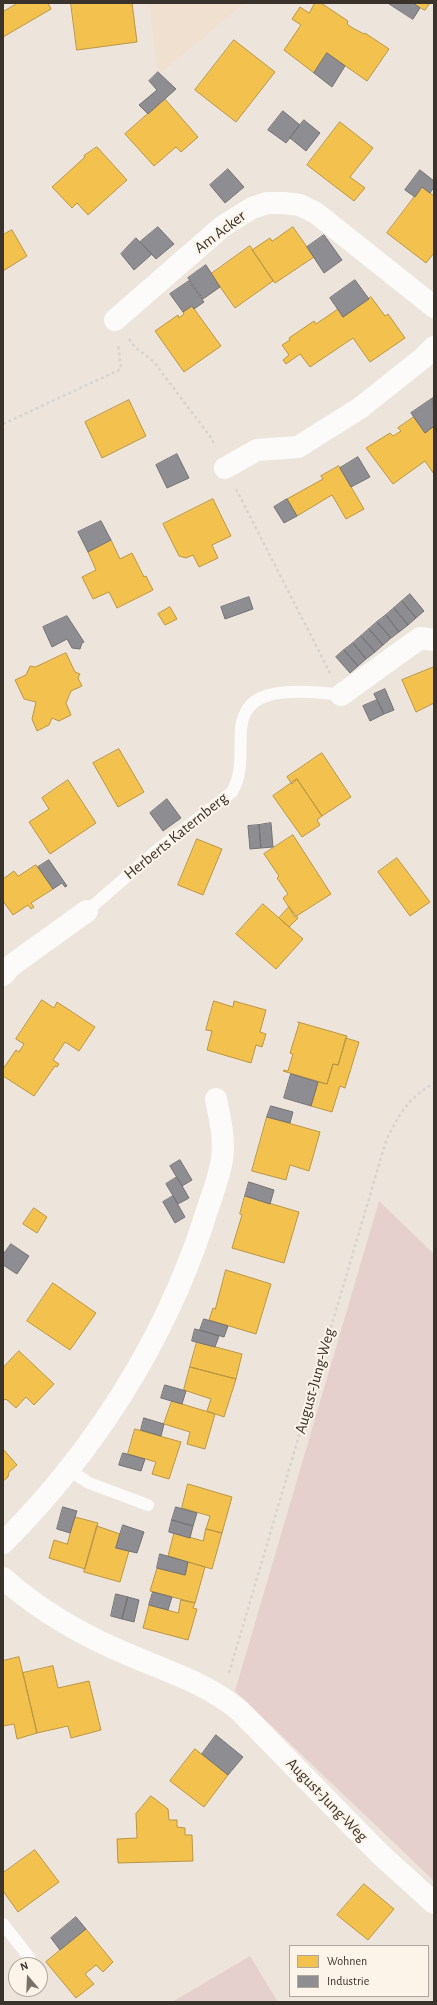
<!DOCTYPE html>
<html>
<head>
<meta charset="utf-8">
<style>
	body { margin:0 }
	#map { position:relative; width:437px; height:2005px; overflow:hidden; background:#ede5dc; font-family:"Alegreya Sans",sans-serif }
	canvas { display:block }
	.frame { position:absolute; inset:0; border:4px solid #39332c; pointer-events:none }
	.legend { position:absolute; left:289px; top:1945px; width:140px; height:52px; box-sizing:border-box; background:#fdf4e9; border:1px solid #afa79d; margin:0; padding:5px 7px; list-style:none; font-size:12px; color:#39332c }
	.legend li { display:flex; align-items:center; gap:8px; height:20px }
	.legend b { width:20px; border:1px solid #afa79d }
	.north { position:absolute; left:8px; top:1957px; width:40px; height:40px; box-sizing:border-box; background:#fdf4e9; border:1px solid #afa79d; border-radius:50%; rotate:341deg; font-size:11px; font-weight:700; line-height:16px; text-align:center; color:#39332c }
	.north::after { content:''; display:block; margin:auto; width:14px; height:18px; background:#78716a; clip-path:polygon(50% 0,100% 100%,50% 72%,0 100%) }
</style>
</head>
<body>
<div id="map">
<canvas width="437" height="2005"></canvas>
<div class="frame"></div>
<ul class="legend">
<li><b style="height:11px;background:#f2c14e"></b>Wohnen</li>
<li><b style="height:11px;background:#8d8d92"></b>Industrie</li>
</ul>
<div class="north">N</div>
</div>
<script>
const c = document.querySelector('canvas').getContext('2d');
c.lineJoin = 'round';
function paint(path, color) {
  c.fillStyle = color;
  c.fill(path, 'evenodd');
}
function strokePath(path, color, width, dash) {
  c.strokeStyle = color;
  c.lineWidth = width;
  c.lineCap = dash ? 'butt' : 'round';
  c.setLineDash(dash || []);
  c.stroke(path);
}
function drawText(font, color, halo, rows, align = 'center') {
  c.font = font + ' "Alegreya Sans",sans-serif';
  c.lineWidth = 4;
  c.setLineDash([]);
  c.textBaseline = 'middle';
  c.strokeStyle = halo;
  c.fillStyle = color;
  for (const [text, x, y, turn = 0] of rows) {
    c.save();
    c.translate(x, y);
    c.rotate((+turn || 0) * Math.PI / 180);
    c.textAlign = isNaN(turn) ? turn : align;
    if (halo) c.strokeText(text, 0, 0);
    c.fillText(text, 0, 0);
    c.restore();
  }
}
paint(new Path2D(`
	M149 3H245L158 75Z`), '#efe0cf');
paint(new Path2D(`
	M379 1201 434 1254V1881L235 1691Z
	M250 1956 278 2002H172Z`), '#e6d0cd');
const homes = new Path2D(`
	M18 3H48L51 9 3 37V12Z
	M71 3H132L137 42 77 50Z
	M315 3H321L348 21 347 24 351 27 364 34 365 33 389 49 367 81 327 53 314 73 284 50 301 25 292 19 300 7 309 13Z
	M413 3H430L425 10Z
	M234 40 275 72 236 122 195 90Z
	M165 99 198 137 181 152 176 147 154 166 125 134Z
	M340 122 373 148 350 177 365 188 354 201 307 165Z
	M97 147 127 180 88 215 77 203 72 208 52 187 85 157 84 156Z
	M422 187 434 196V253L426 263 387 233Z
	M293 227 314 257 275 283 252 250 270 238 272 241Z
	M12 230 27 256 3 271V235Z
	M250 246 273 281 235 308 211 274Z
	M371 297 385 316 388 314 405 338 370 362 353 338 310 367 300 354 286 364 283 360 289 355 282 345 290 340 289 338 314 321 316 324 338 309 343 317Z
	M192 306 221 346 184 372 155 331 178 315 179 318 184 314 183 312Z
	M129 400 146 436 102 458 85 422Z
	M414 417 425 433 434 426V474L425 461 393 484 366 448 390 433 393 436 401 431 398 428Z
	M339 466 364 509 346 519 332 495 297 516 287 499 323 479 321 476Z
	M213 499 231 536 212 545 218 558 199 567 193 555 186 558 179 556 163 524Z
	M111 540 120 559 132 553 144 577 146 576 153 590 117 608 109 592 93 599 82 577 96 570 88 552Z
	M170 607 177 619 165 625 158 614Z
	M66 653 75 672 80 674 78 678 82 686 71 691 66 703 71 715 59 721 52 718 49 725 37 731 32 719 36 702 24 699 15 680 26 675 30 666 35 667Z
	M434 667V703L416 712 402 680Z
	M119 749 144 792 118 807 93 763Z
	M322 753 351 797 322 816 297 779 292 784 287 777Z
	M297 779 322 816 317 820 320 825 302 837 273 796Z
	M68 780 96 823 50 854 29 822 49 809 42 798Z
	M293 835 331 894 295 917 283 898 288 894 277 878 279 876 264 854Z
	M197 839 222 849 203 895 178 885Z
	M397 858 430 902 410 916 378 872Z
	M36 865 53 889 31 903 34 907 31 909 28 905 13 915 3 901V879L14 871 18 876Z
	M263 904 303 939 276 969 236 934Z
	M289 907 298 918 289 927 279 918Z
	M42 1000 54 1008 57 1002 95 1027 79 1051 65 1042 53 1060 59 1064 57 1067 55 1066 34 1096 3 1076V1069L16 1050 19 1052 24 1044 16 1039Z
	M214 1001 233 1007 234 1001 266 1010 260 1032 266 1034 262 1047 256 1045 251 1063 207 1050 212 1031 206 1030Z
	M298 1022 347 1036 338 1065 333 1064 327 1084 283 1071 284 1070 288 1071 293 1054 290 1053 299 1024Z
	M346 1038 359 1042 345 1088 340 1086 332 1112 311 1106 318 1082 327 1084 333 1064 338 1065Z
	M267 1117 320 1132 309 1171 290 1165 286 1180 252 1171Z
	M245 1196 299 1212 284 1263 232 1248 242 1215 240 1214Z
	M34 1208 47 1217 37 1233 23 1224Z
	M226 1270 271 1284 256 1334 209 1320 213 1308 215 1309Z
	M53 1283 96 1313 70 1350 27 1321Z
	M197 1342 242 1354 236 1379 190 1367Z
	M19 1351 54 1384 34 1405 26 1397 16 1408 6 1399 5 1400 3 1399V1368Z
	M190 1367 236 1379 224 1417 207 1411 211 1399 184 1390Z
	M172 1401 215 1414 205 1449 187 1444 190 1432 164 1424Z
	M135 1429 181 1442 169 1479 152 1474 156 1462 128 1454Z
	M3 1449 17 1465 9 1472 8 1477 3 1481Z
	M188 1484 232 1497 222 1533 206 1529 210 1516 182 1508Z
	M75 1517 98 1523 85 1569 49 1558 54 1540 67 1544Z
	M97 1526 120 1534 116 1548 129 1551 120 1582 84 1572Z
	M206 1529 222 1533 212 1569 168 1556 174 1533 203 1541Z
	M188 1562 205 1567 195 1603 150 1591 157 1568 185 1575Z
	M181 1600 195 1603 193 1608 197 1609 188 1640 143 1628 149 1605 178 1613Z
	M19 1657 37 1733 17 1739 14 1724 3 1726V1661Z
	M53 1666 58 1688 89 1681 101 1730 71 1738 68 1726 37 1733 23 1673Z
	M195 1749 228 1775 204 1807 170 1781Z
	M151 1796 168 1809 169 1820H177V1827L185 1828V1835H192L193 1861 118 1863 117 1839 137 1838 136 1814Z
	M35 1850 59 1882 18 1912 3 1891V1873Z
	M364 1884 394 1909 368 1940 337 1915Z
	M86 1929 113 1962 103 1972 96 1965 85 1974 94 1984 76 1998 46 1962Z`);
paint(homes, '#f2c14e');
strokePath(homes, '#ba9644', 1);
const industry = new Path2D(`
	M388 3H413L420 8 413 19Z
	M327 53 345 66 332 87 314 73Z
	M158 72 176 89 148 114 139 105 157 90 149 81Z
	M283 111 300 125 286 143 268 130Z
	M304 120 320 133 306 151 290 138Z
	M228 169 244 187 225 203 210 185Z
	M420 170 434 181V187L430 193 422 187 415 197 405 190Z
	M158 227 174 244 156 259 140 242Z
	M324 235 342 260 324 273 307 247Z
	M136 238 152 254 134 270 121 254Z
	M206 265 220 287 203 299 188 278Z
	M355 280 369 299 343 317 330 298Z
	M189 281 204 302 194 309 192 306 183 312 170 294Z
	M433 398 434 426 425 433 411 413Z
	M177 454 189 478 167 488 156 465Z
	M358 457 370 477 351 487 340 468Z
	M287 499 297 516 284 523 274 507Z
	M101 521 111 540 88 552 78 532Z
	M410 594 424 611 416 618 402 601Z
	M249 597 253 609 225 619 221 607Z
	M402 601 416 618 408 625 394 608Z
	M394 608 408 625 399 632 386 615Z
	M386 615 399 632 391 638 377 622Z
	M67 616 84 642 82 643 80 649 72 648 67 639 52 647 43 627Z
	M377 622 391 638 383 645 369 629Z
	M369 629 383 645 375 652 361 636Z
	M361 636 375 652 366 659 353 643Z
	M353 643 366 659 358 666 344 650Z
	M344 650 358 666 350 673 336 657Z
	M385 689 394 710 384 714 374 694Z
	M377 700 384 714 370 721 363 706Z
	M167 799 181 818 163 831 150 813Z
	M271 823 273 847 261 848 259 825Z
	M259 825 261 848 250 849 248 826Z
	M49 860 67 886 65 887 62 883 53 889 38 867Z
	M291 1074 318 1082 311 1106 284 1098Z
	M271 1106 293 1112 290 1123 267 1117Z
	M180 1160 192 1180 182 1186 170 1166Z
	M177 1177 189 1198 178 1204 166 1184Z
	M249 1182 274 1190 270 1204 245 1196Z
	M173 1196 185 1217 175 1223 163 1202Z
	M11 1244 29 1256 17 1274 3 1265V1255Z
	M204 1319 228 1326 224 1337 200 1330Z
	M195 1329 219 1336 215 1347 192 1341Z
	M165 1385 186 1391 182 1404 161 1398Z
	M144 1418 164 1424 161 1436 141 1430Z
	M123 1453 145 1459 141 1471 119 1465Z
	M63 1507 77 1511 70 1533 57 1529Z
	M176 1507 197 1513 193 1526 172 1520Z
	M172 1520 193 1526 190 1538 169 1532Z
	M123 1525 144 1532 137 1553 116 1548Z
	M160 1554 188 1562 185 1575 157 1568Z
	M153 1592 172 1597 168 1610 149 1605Z
	M116 1594 128 1597 122 1619 111 1616Z
	M128 1597 139 1600 134 1622 122 1619Z
	M216 1735 243 1757 228 1775 202 1754Z
	M76 1917 86 1929 60 1950 51 1938Z`);
paint(industry, '#8d8d92');
strokePath(industry, '#747273', 1);
strokePath(new Path2D(`
	M129 339 135 347 154 362 212 439 215 446
	M3 424 121 369 118 344
	M236 489 330 673
	M229 1673 386 1141C400 1113 406 1100 434 1083`), '#d6d4d1', 2.5, [3, 3]);
strokePath(new Path2D(`
	M87 911 156 851 232 792C244 771 239 752 241 729 242 718 247 706 257 700 277 688 319 692 341 695
	M69 1470 89 1483 148 1505
	M3 1924 29 1957`), '#fcfbfa', 12);
strokePath(new Path2D(`
	M115 320 223 226 252 208 267 203H284L300 205 316 213 434 307
	M225 468 257 450 298 447 360 408 423 358 434 347
	M341 695 420 638 434 640
	M3 975 12 965 87 911
	M3 1543C93 1453 163 1344 203 1223 209 1202 219 1180 222 1159 225 1139 220 1119 216 1099
	M3 1578C40 1611 82 1635 127 1654 166 1671 207 1683 240 1711L380 1854 434 1903`), '#fcfbfa', 22);
drawText('16px', '#39332c', '#fdf4e9', [
	["Am Acker",220,232,-37],
	["Herberts Katernberg",176,836,-39],
	["August-Jung-Weg",315,1381,-74],
	["August-Jung-Weg",327,1800,46]
]);
</script>
</body>
</html>
